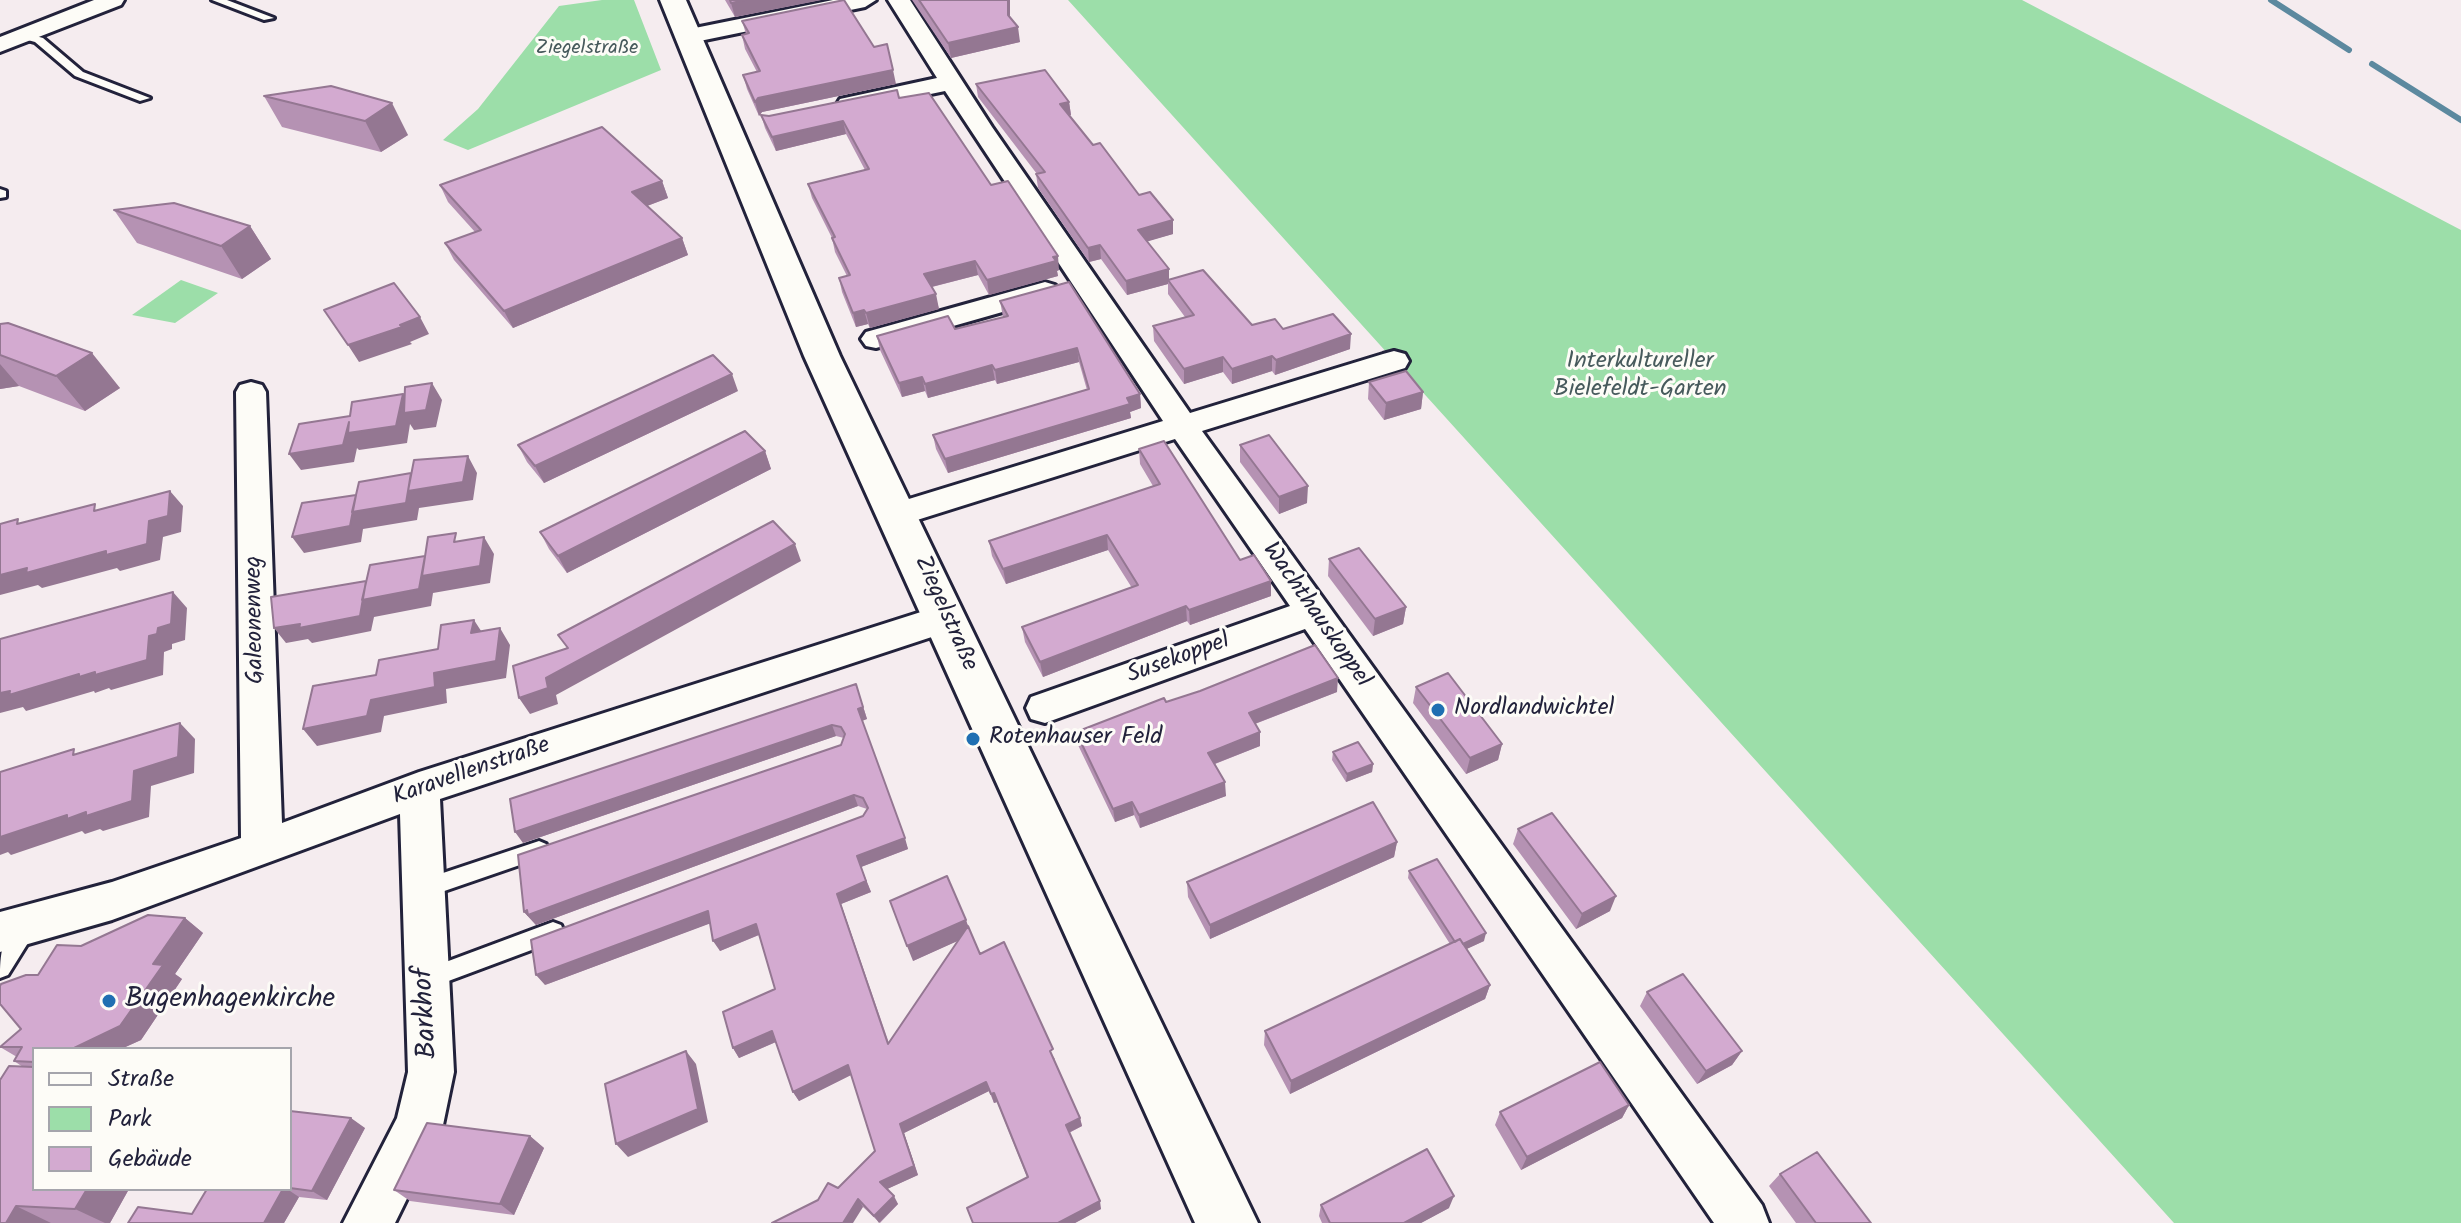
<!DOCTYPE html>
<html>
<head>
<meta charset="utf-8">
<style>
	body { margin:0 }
	#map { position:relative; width:2461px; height:1223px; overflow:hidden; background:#f5ecef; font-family:Kalam,sans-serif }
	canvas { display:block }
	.legend { position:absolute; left:32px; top:1047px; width:260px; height:144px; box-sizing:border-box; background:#fdfcf7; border:2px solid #a5a5ac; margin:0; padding:10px 14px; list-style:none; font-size:24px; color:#22223b }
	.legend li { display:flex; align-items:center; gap:16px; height:40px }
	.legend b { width:40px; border:2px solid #a5a5ac }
</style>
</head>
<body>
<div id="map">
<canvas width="2461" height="1223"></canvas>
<ul class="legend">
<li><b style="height:10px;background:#fdfcf7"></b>Straße</li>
<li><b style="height:22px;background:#9cdea9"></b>Park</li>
<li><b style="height:22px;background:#d3aad0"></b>Gebäude</li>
</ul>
</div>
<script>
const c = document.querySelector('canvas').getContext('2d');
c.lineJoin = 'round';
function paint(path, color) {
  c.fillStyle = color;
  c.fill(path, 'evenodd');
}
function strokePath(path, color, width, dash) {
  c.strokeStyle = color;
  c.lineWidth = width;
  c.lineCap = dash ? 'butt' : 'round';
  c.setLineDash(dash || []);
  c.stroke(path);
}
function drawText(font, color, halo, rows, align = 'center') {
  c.font = font + ' Kalam,sans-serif';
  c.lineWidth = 6;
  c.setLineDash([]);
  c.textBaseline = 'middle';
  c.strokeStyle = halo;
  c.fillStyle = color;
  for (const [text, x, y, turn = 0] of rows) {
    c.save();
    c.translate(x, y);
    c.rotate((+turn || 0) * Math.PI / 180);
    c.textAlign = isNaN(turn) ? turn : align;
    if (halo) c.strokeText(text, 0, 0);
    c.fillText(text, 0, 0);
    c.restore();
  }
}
paint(new Path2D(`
	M602 0H634L661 70 468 150 443 140 478 109 559 6Z
	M1068 0H2022L2461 230V1223H2174Z
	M181 280 218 293 175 323 132 315Z`), '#9cdea9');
strokePath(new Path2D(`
	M2271 0 2349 50
	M2372 64 2461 120`), '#5c899f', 6);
const service = new Path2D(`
	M212 0H227L274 18 264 20Z
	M21 32 43 38 83 72 150 98 140 101 75 76 35 42 17 37V33Z
	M0 189 6 191V197L0 198Z
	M539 841 546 844 549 850 546 856 424 898 416 896 413 889 416 882Z
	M25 920 33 923 36 930 8 975 0 978C0 957 1 929 25 920Z
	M553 922 561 925 564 932 561 939 427 989 419 986 416 979 419 972Z`);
const minor = new Path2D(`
	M94 0H124L121 5 0 52V37Z
	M833 0H876L865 7 690 43 679 36 690 29Z
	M888 0H910L992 127 1190 413 1383 354 1394 351 1405 354 1409 361 1405 368 1202 431 1762 1205 1769 1223H1714L1305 629 1045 723 1031 719 1026 708 1031 697 1290 606 1175 439 898 526 886 522 881 514 886 506 1163 421 945 91 849 111 840 109 837 104 840 99 937 78Z
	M1045 282 1055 285 1059 291 1055 297 876 348 866 346 861 339 866 332Z
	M251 382 262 385 266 392 282 823 419 772 946 604 959 608 964 618 959 628 440 799 454 1072 443 1125 395 1223H343L397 1118 408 1072 400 814 112 920 0 952V912L112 882 241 838 236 392 240 385Z`);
const secondary = new Path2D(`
	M660 0H686L840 356 1258 1223H1195L804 356Z`);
strokePath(service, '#22223b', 6);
strokePath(minor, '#22223b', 6);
strokePath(secondary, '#22223b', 6);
paint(service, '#fdfcf7');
paint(minor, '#fdfcf7');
paint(secondary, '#fdfcf7');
paint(new Path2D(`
	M725 0H821L735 17Z
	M912 0H1010V17L1020 42 951 58Z
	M742 21 896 84 762 112 759 116 747 89 743 75 757 72 745 49 742 35 746 34Z
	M976 84 1069 102 1071 115H1069L1093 145 1139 195 1173 220V234L1147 241 1169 269V279L1252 325 1283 329 1350 349 1275 375 1272 371 1232 384 1223 372 1184 384 1154 341 1153 326 1185 317 1168 294V284L1127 295 1101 259 1089 262 1038 188 1036 174H1037L978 97Z
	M331 86 408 135 381 152 282 127 264 96Z
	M899 98 991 185 1059 270 1057 271 1058 276 989 295 978 275 932 287 939 309 870 328 868 324 856 327 842 292 839 278 847 276 835 252 832 238 812 198 808 184 865 170 846 134 776 151 765 128 761 115 769 116Z
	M662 181 668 198 647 206 682 238 688 255 513 328 454 260 445 243 475 232 448 202 440 185Z
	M114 210 250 226 271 259 242 279 137 243Z
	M1069 282 1140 394 1141 408 1130 412 1131 418 948 473 936 449 933 435 1087 390 1079 362 997 384 995 380 928 398 925 391 902 397 880 350 877 336 955 329 1003 317 1000 301Z
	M0 324 120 388 85 411 19 386 0 389Z
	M1369 382 1423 392 1421 409 1384 420 1368 399Z
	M738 391 544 483 527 462 518 445Z
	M1240 445 1307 503 1279 514 1240 462Z
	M1139 449 1271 596 1190 625 1187 621 1043 677 1025 642 1022 627 1132 588 1108 550 1006 584 992 556 989 541 1153 486 1140 464Z
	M765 451 771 469 567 573 549 549 540 532Z
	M1329 559 1406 607 1403 624 1373 636 1328 576Z
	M856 684 867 719 862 720 908 849 861 867 871 892 841 904 889 1043 959 940 913 961 947 876 980 954 1055 1059H1054L1080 1118 1082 1126 1069 1133 1101 1209 1075 1223H973L1027 1177 997 1102 994 1103 989 1091 904 1133 918 1175 887 1189 898 1204 880 1223 863 1207 818 1200 838 1188 875 1151 851 1075 799 1101 793 1092 776 1042 739 1058 733 1048 775 989 759 935 720 951 710 923 545 985 863 816 867 809 858 806 536 925 524 912 841 745 844 738 836 736 523 843Z
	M1416 687 1502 744 1498 760 1466 774 1413 703Z
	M1337 692 1255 724 1260 746 1215 764 1226 796 1140 828 1134 815 1115 822 1078 745 1076 732 1166 702Z
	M1333 752 1373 764 1372 772 1346 782 1332 760Z
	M1518 829 1610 911 1576 929 1513 844Z
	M1397 842 1394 857 1210 939 1188 897 1187 882Z
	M1409 871 1484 941 1466 949 1490 985 1485 999 1290 1094 1264 1045 1265 1031 1450 944 1408 878Z
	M185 918 203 933 175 974 182 979 141 1040 121 1049H34L17 1057 0 1047 21 1029 38 975 81 946Z
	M1647 992 1742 1051 1732 1065 1697 1084 1640 1006Z
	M14 1061 34 1062V1189H129L110 1223H0L23 1067Z
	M1629 1105 1622 1118 1521 1170 1495 1125 1500 1112Z
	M290 1111 365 1128 327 1200 299 1197 284 1223H128L192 1214 207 1189H290Z
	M530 1136 544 1148 514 1215 410 1201 394 1190Z
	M1780 1174 1871 1223H1796L1769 1186Z
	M1321 1205 1449 1208 1421 1223H1322L1319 1216Z`), '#b592b3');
paint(new Path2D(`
	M746 0H821L735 17 731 3Z
	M1008 0H1010V29L1018 27 1020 42 951 58 948 43 1008 15Z
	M893 70 896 84 762 112 759 116 755 102 758 98Z
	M1069 102 1071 115 1061 117 1060 104Z
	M392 103 408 135 381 152 365 121Z
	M843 121 846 134 776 151 772 137Z
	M662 181 668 198 639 209 632 192Z
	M1173 220V234L1139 244 1138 230Z
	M250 226 271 259 242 279 221 246Z
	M682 238 688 255 513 328 504 311Z
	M1100 245 1101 259 1089 262 1088 248Z
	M1058 256 1059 270 1057 271 1058 276 989 295 987 280Z
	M975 261 978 275 927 288 924 274Z
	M1169 269V282L1168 280V284L1127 295 1126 281Z
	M936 294 939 309 870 328 866 313Z
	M864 310 868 324 856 327 853 313Z
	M420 317 429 334 410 342 412 344 359 362 348 345Z
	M1351 334 1350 349 1275 375 1276 360Z
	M1077 348 1079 362 997 384 995 370Z
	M92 353 120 388 85 411 56 376Z
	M1272 356V371L1232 384V369Z
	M1223 357V372L1184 384V369Z
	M0 364 19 386 0 389Z
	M992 365 995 380 928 398 925 384Z
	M732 374 738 391 544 483 535 466Z
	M922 377 925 391 902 397 899 383Z
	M432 383 442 400 436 427 414 430 410 424 407 443 359 450 357 448 354 462 301 470 289 454 403 394 413 411Z
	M1423 392 1421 409 1384 420 1386 403Z
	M1140 394 1141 408 1130 412 1131 418 948 473 945 459Z
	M765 451 771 469 567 573 558 556Z
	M468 456 477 473 473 500 419 508 417 520 363 529 361 542 304 553 292 537 352 512 411 473Z
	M1308 486 1307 503 1279 514V497Z
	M170 491 183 506 181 532 163 537 160 560 120 571 117 568 42 588 38 585 0 595V575L27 568 149 521Z
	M1107 535 1108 550 1006 584 1003 569Z
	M484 537 494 554 490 583 433 593 431 606 374 617 371 631 312 643 308 639 286 643 274 628 362 600 425 556Z
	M795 544 801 561 556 695 558 704 530 714 519 698 546 678Z
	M1271 581V596L1190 625 1189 610Z
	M173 592 187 608 185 640 172 644V649L164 652 163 675 111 690 109 688 95 693 94 691 26 711 23 707 0 713V693L79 674 149 636 158 628Z
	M1186 606 1187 621 1043 677 1040 662Z
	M1406 607 1403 624 1373 636 1375 619Z
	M474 620 485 637 471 633Z
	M500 628 510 645 506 678 446 689 447 703 384 716 381 732 317 746 303 729 434 673Z
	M1338 678 1337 692 1249 726V713Z
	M856 684 867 719 862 721 858 709Z
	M180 723 195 739 194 773 151 786 149 817 103 831 100 829 85 834 82 831 11 855 8 852 0 855V837L67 815 86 812 134 771Z
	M832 725 836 736 523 843 515 832Z
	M1260 732V746L1209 766 1208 753Z
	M1502 744 1498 760 1466 774 1470 758Z
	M1373 764 1372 772 1346 782 1347 774Z
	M1225 782 1226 796 1140 828 1139 815Z
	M854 795 858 806 536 925 524 912Z
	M1132 802 1134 815 1115 822 1113 809Z
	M905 838 908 849 861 867 871 892 841 904 892 1054 888 1044 837 894 857 856Z
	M1397 842 1394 857 1210 939V925Z
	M1616 896 1610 911 1576 929 1582 914Z
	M708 911 714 922 545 985 536 975Z
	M185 918 203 933 175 974 182 979 141 1040 121 1049H72L153 964Z
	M966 920 971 935 913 961 907 946Z
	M756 924 761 934 720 951 713 941Z
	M1486 933 1484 941 1456 954 1458 946Z
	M1490 985 1485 999 1290 1094 1291 1081Z
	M772 1031 778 1041 739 1058 733 1048Z
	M686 1051 696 1064 708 1122 628 1157 616 1144Z
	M1742 1051 1732 1065 1697 1084 1706 1071Z
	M848 1065 853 1074 799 1101 793 1092Z
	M986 1082 989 1091 904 1133 918 1175 885 1190 880 1182 900 1124Z
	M994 1093 997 1102 994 1103 991 1094Z
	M1629 1105 1622 1118 1521 1170 1527 1157Z
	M351 1118 365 1128 327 1200 312 1191Z
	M1080 1118 1082 1126 1068 1133 1066 1125Z
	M530 1136 544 1148 514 1215 500 1204Z
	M87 1189H129L110 1223H105L75 1209Z
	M283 1189H287L299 1197 284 1223H264Z
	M894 1196 898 1204 879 1223 874 1216Z
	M1454 1196 1449 1208 1421 1223H1404Z
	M858 1199 863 1207 853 1223H843Z
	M1100 1201 1101 1209 1075 1223H1058Z
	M16 1206 51 1223H6Z`), '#947792');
const building = new Path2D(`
	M730 0H746L731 3Z
	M844 0 874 47 887 44 893 70 758 98 755 102 743 75 760 71 742 35 749 33 742 21Z
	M919 0H1008V15L1018 27 948 43Z
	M1045 70 1069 102 1060 104 1093 145 1100 143 1139 195 1150 192 1173 220 1138 230 1169 269 1126 281 1100 245 1088 248 1036 174 1045 172 976 84Z
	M331 86 392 103 365 121 264 96Z
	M897 90 899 98 929 93 991 185 1008 181 1058 256 1053 257 1056 261 987 280 975 261 924 274 936 294 866 313 864 310 853 313 839 278 850 275 832 238 835 237 808 184 869 169 843 121 772 137 761 115 769 116Z
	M602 127 662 181 632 192 682 238 504 311 445 243 481 230 440 185Z
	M174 203 250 226 221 246 114 210Z
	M1203 270 1252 325 1275 319 1283 329 1333 314 1351 334 1276 360 1272 356 1232 369 1223 357 1184 369 1153 326 1194 315 1168 280Z
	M1069 282 1140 394 1127 398 1130 404 945 459 933 435 1089 389 1077 348 995 370 992 365 925 384 922 377 899 383 877 336 948 316 955 329 1008 316 1000 301Z
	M394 283 420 317 400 325 402 327 348 345 324 310Z
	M8 323 92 353 56 376 0 355V324Z
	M713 355 732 374 535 466 518 445Z
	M1406 371 1423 392 1386 403 1369 382Z
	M432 383 426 410 404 413 405 387Z
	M403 394 396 426 348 433 349 422 343 445 289 454 299 424 350 416 352 402Z
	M745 431 765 451 558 556 540 532Z
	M1269 435 1308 486 1279 497 1240 445Z
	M1164 441 1240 560 1254 555 1271 581 1189 610 1186 606 1040 662 1022 627 1138 585 1107 535 1003 569 989 541 1160 484 1139 449Z
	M468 456 463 482 408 491 414 460Z
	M411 473 406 503 352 512 359 482Z
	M170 491 168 516 149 521 147 544 106 555V551L26 573 27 568 0 575V524L18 519 17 524 95 504 94 511Z
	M356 495 350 526 292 537 302 503Z
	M773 521 795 544 546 678 548 688 519 698 513 666 568 648 558 635Z
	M456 533 454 542 484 537 480 566 422 576 428 537Z
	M1359 548 1406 607 1375 619 1329 559Z
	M425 556 419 589 362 600 370 565Z
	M366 581 360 616 299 628 300 624 274 628 271 597Z
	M173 592 171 624 158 628 157 634 149 636 147 660 95 675V672L79 677V674L9 695 10 691 0 693V639Z
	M474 620 471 633 500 628 496 661 434 673 435 687 371 700 367 716 303 729 313 686 376 675 379 660 438 649 441 625Z
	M1315 645 1338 678 1249 713 1260 732 1208 753 1225 782 1139 815 1132 802 1113 809 1076 732 1164 698 1166 702 1200 691Z
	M1448 673 1502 744 1470 758 1416 687Z
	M856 684 863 707 858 709 905 838 857 856 866 881 837 894 888 1044 968 926 980 954 1004 942 1053 1049 1050 1051 1080 1118 1066 1125 1100 1201 1058 1223H973L967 1208 1028 1177 994 1093 991 1094 986 1082 900 1124 914 1166 880 1182 894 1196 874 1216 858 1199 843 1223H772L818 1200 828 1183 838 1188 875 1151 848 1065 793 1092 772 1031 733 1048 723 1012 775 989 756 924 713 941 708 911 536 975 531 940 863 816 868 808 863 798 854 795 528 915 527 910 524 912 518 855 841 745 845 734 841 727 832 725 515 832 510 799Z
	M180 723 178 757 134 771 132 801 86 816V812L67 819V815L0 837V772L74 749 73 755Z
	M1358 742 1373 764 1347 774 1333 752Z
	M1373 802 1397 842 1210 925 1187 882Z
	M1552 813 1616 896 1582 914 1518 829Z
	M1437 859 1486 933 1463 944 1460 939 1455 942 1409 871Z
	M947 876 966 920 907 946 890 901Z
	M148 915 185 918 153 964 163 965 120 1026 72 1049H34V1062L14 1061 22 1047H0L21 1029 0 1004V986L1 984 26 975H38L57 945 81 946Z
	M1460 939 1490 985 1291 1081 1265 1031Z
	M1683 974 1742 1051 1706 1071 1647 992Z
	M686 1051 698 1109 616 1144 605 1084Z
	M1600 1062 1629 1105 1527 1157 1500 1112Z
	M9 1066 34 1067V1189H87L75 1209 16 1206 6 1223H0V1080Z
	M290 1111 351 1118 312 1191 290 1188Z
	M427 1123 530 1136 500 1204 394 1190Z
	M1427 1149 1454 1196 1404 1223H1330L1321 1205Z
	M1817 1152 1871 1223H1816L1780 1174Z
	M207 1189H283L264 1223H128L138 1207 192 1214Z`);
paint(building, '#d3aad0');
strokePath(building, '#947792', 2);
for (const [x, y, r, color] of [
	[1438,710,8,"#1f6fb2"],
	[973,739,8,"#1f6fb2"],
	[109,1001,8,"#1f6fb2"]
]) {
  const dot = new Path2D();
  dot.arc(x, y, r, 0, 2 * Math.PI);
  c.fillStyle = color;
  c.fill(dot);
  strokePath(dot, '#fdfcf7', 3);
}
drawText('20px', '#475a5c', '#fdfcf7', [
	["Ziegelstraße",587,50]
]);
drawText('24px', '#475a5c', '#fdfcf7', [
	["Interkultureller",1640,363],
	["Bielefeldt-Garten",1640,391]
]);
drawText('24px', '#22223b', '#fdfcf7', [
	["Ziegelstraße",944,614,66],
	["Wachthauskoppel",1315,616,55],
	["Galeonenweg",257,620,-91],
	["Susekoppel",1179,660,-20],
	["Karavellenstraße",472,773,-19]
]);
drawText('24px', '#22223b', '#fdfcf7', [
	["Nordlandwichtel",1454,710],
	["Rotenhauser Feld",989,739]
], 'left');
drawText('28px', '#22223b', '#fdfcf7', [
	["Bugenhagenkirche",125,1001]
], 'left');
drawText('28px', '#22223b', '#fdfcf7', [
	["Barkhof",428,1013,-93]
]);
</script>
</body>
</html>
